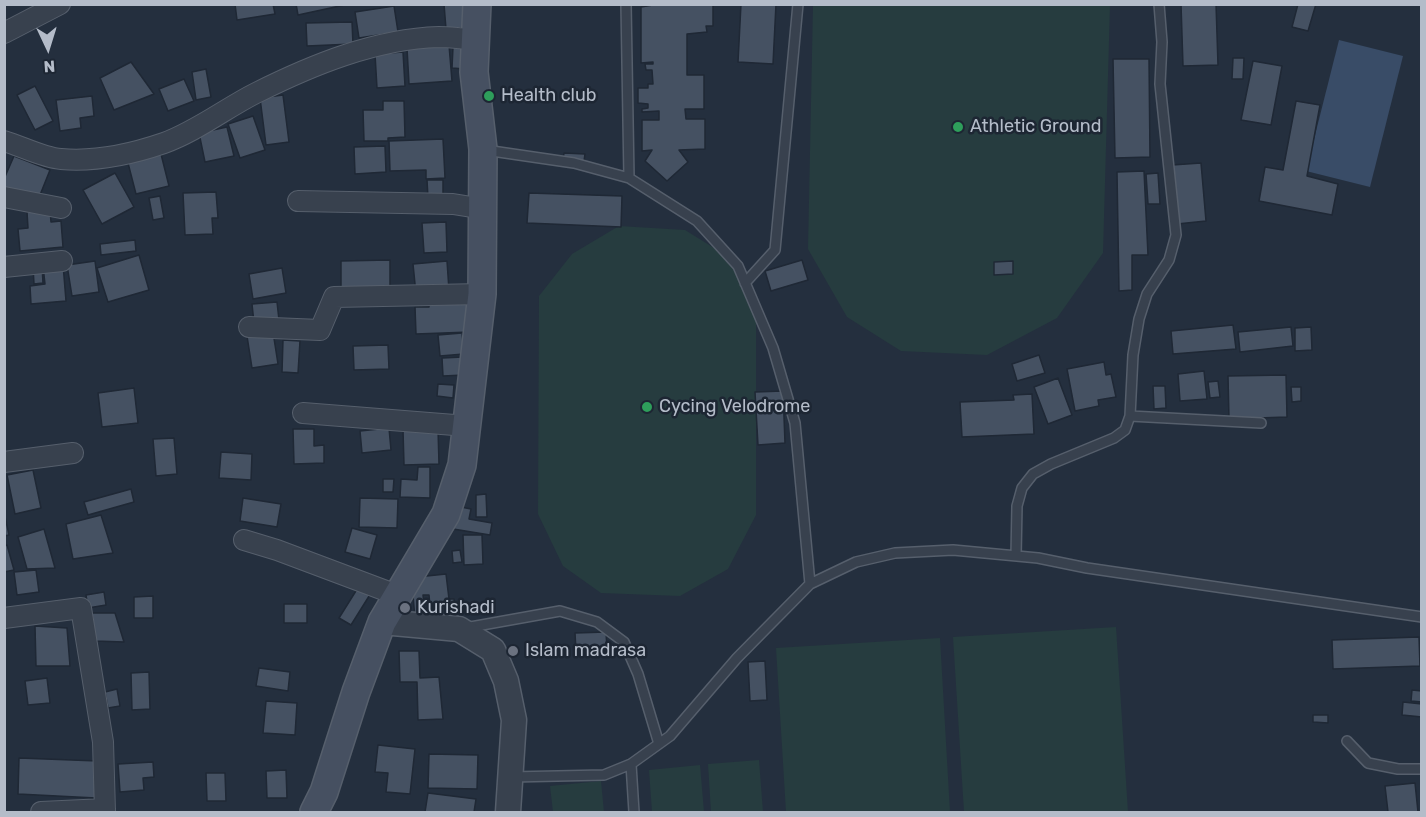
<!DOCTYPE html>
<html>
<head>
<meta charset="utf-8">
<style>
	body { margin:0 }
	#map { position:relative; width:1426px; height:817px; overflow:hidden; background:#242f3e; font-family:Rubik,sans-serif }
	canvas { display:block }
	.frame { position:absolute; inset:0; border:6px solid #b4bcc9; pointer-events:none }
	.north { position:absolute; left:18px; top:18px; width:60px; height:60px; -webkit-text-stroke:4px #1d2633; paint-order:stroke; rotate:176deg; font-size:16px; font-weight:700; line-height:24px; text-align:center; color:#b4bcc9 }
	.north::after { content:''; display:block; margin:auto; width:21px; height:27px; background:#b4bcc9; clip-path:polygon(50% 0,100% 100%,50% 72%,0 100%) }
</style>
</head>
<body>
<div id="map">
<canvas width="1426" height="817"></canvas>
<div class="frame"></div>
<div class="north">N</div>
</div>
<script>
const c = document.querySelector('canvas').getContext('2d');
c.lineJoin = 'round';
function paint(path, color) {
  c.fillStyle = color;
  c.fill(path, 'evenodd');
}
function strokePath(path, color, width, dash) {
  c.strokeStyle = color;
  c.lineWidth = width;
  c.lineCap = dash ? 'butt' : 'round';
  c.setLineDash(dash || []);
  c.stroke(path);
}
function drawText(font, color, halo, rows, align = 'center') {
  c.font = font + ' Rubik,sans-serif';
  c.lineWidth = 5;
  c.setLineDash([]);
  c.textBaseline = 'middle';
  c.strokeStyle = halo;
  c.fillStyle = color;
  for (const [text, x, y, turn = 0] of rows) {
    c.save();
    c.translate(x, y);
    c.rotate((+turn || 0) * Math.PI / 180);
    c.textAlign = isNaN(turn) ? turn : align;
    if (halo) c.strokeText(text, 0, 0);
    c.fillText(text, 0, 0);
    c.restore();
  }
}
paint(new Path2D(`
	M813 5H1110L1103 253 1057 318 987 355 901 351 847 317 808 249Z
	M619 226 685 230 727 256 756 300V515L728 569 680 596 601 593 563 566 538 514 539 296 572 254Z
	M1116 627 1128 812H964L953 637Z
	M940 638 950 812H786L776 648Z
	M759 760 763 812H711L708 764Z
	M700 765 704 812H652L649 770Z
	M601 781 604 812H553L550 786Z`), '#263c3f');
paint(new Path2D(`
	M1339 40 1403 56 1370 187 1306 171Z`), '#394c67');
const building = new Path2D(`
	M235 4H273L275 14 237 20Z
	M296 4H349L298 15Z
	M444 4H470L472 27 446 29Z
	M659 4H713V26H706L707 32 687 34V75H704V109H685L686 119H705V149L679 150 688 162 667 181 645 161 652 150 642 151V120H659V111L642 112V109L648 108V104L638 103V88H648V84H653L652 70H646L645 64H653V62L641 63V7Z
	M741 4H776L773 64 738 62Z
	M1181 4H1216L1218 65 1183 66Z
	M1298 4H1316L1308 31 1292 27Z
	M394 6 398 32 359 38 355 12Z
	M352 22 353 44 307 46 306 23Z
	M449 45 452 81 409 84 407 48Z
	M453 47 466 48 465 69 452 68Z
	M403 52 405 86 377 88 375 54Z
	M1233 58H1244L1243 79H1232Z
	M1113 59H1149L1150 157 1115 158Z
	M1253 61 1282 66 1271 125 1241 120Z
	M131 62 154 94 114 110 100 78Z
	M206 69 211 97 196 100 192 72Z
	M184 79 194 101 168 111 159 89Z
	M35 86 53 121 35 130 17 95Z
	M283 95 289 142 266 145 260 98Z
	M92 96 94 116 80 118 81 128 60 131 56 100Z
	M383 101H404L405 137 388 138V141H364L363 110H383Z
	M1296 101 1320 105 1307 176 1338 184 1332 215 1259 201 1265 167 1283 170Z
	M253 116 265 150 240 158 228 124Z
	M227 127 234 156 205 162 199 133Z
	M443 139 445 178 426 179V170L390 171 389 141Z
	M385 146 386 172 355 174 354 147Z
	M564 153 585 154 584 161 563 160Z
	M161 154 169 186 136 194 128 163Z
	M14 156 50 170 38 200 4 187V179Z
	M1201 163 1206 221 1177 224 1172 165Z
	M1144 171 1148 255H1132V290L1119 291 1117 172Z
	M115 173 134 207 102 224 83 190Z
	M1158 173 1160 204H1148L1146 174Z
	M427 180H443V198H428Z
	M216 192 218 218H212L213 234 185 235 183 193Z
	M529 193 622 196 621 227 527 223Z
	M160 196 164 218 153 220 149 198Z
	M50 210 51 222 61 221 63 247 20 251 18 229 28 228 27 212Z
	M446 222 447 252 424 253 422 223Z
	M135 240 136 251 101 255 100 244Z
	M139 255 149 290 108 302 97 268Z
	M390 260V289H341V261Z
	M802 260 808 280 771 291 765 271Z
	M95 261 99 292 72 296 67 265Z
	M447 261 449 290 416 294 413 264Z
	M1013 261V274L994 275V262Z
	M63 264 66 301 31 304 30 286 45 284 43 266Z
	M42 266 43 283 34 284 33 267Z
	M282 268 286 293 253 299 249 274Z
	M469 298 470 332 416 334 415 307H429V299Z
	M277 302 279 320 254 323 252 304Z
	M1233 325 1236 349 1173 354 1171 331Z
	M1291 327 1293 346 1240 352 1238 332Z
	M1311 327 1312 350 1295 351V328Z
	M273 332 278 364 252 368 247 336Z
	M462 333 464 354 440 356 438 335Z
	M283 340 300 341 298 373 282 372Z
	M388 345 389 369 354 370 353 346Z
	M1039 355 1045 373 1017 381 1012 364Z
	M463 357 464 375 443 376 442 358Z
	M1104 362 1106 375 1111 374 1116 397 1098 400 1099 406 1075 411 1067 369Z
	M1204 371 1207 399 1180 401 1178 374Z
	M1286 375 1287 417 1229 419 1228 376Z
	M1058 378 1072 415 1048 424 1034 387Z
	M1218 381 1220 397 1210 398 1208 382Z
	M438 384 454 385 453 398 437 396Z
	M1153 386H1165L1166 408 1154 409Z
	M1291 387H1301V401L1292 402Z
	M134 388 138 423 102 427 98 393Z
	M783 391 785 443 758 445 755 392Z
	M1032 394 1034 434 962 437 960 402 1014 400 1013 395Z
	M389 428 391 450 362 453 360 431Z
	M293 429H314V446L324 445V463L294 464Z
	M438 429 439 464 404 465 403 430Z
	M174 438 177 474 156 476 153 439Z
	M221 452 252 454 251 480 219 478Z
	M418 467H430V498L400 497 401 479 417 480Z
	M33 470 41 508 15 514 7 475Z
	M383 479H394L393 492H383Z
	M131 489 134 502 88 515 84 502Z
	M486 494 487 517H476V495Z
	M243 498 281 504 277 527 240 521Z
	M360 498 398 499 397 528 359 527Z
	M451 505 471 509 469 519 492 523 490 535 447 528Z
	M4 512 9 535 4 536Z
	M101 515 113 553 73 559 66 524Z
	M352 528 377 535 370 559 345 552Z
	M44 529 55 568 27 569 18 537Z
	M463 535H482L483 564 464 565Z
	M7 545 14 570 4 572V546Z
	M460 550 462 562 453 563 452 551Z
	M36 570 39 592 17 595 14 572Z
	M446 574 449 599H454L456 614 431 617 429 595H423L425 617 415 618 413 596 417 577Z
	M359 586 371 593 351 625 339 618Z
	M104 592 106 605 88 608 86 595Z
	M153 596V618H134V597Z
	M284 604H307V623H284Z
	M92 613H115L124 642 95 641Z
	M35 626 67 628 70 666H36Z
	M606 632 607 650 576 651 575 633Z
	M1419 637 1420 666 1333 669 1332 640Z
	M399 651H419L420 678 439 677 443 719 418 720 417 682H400Z
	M765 661 767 700 750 701 748 662Z
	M259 668 290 672 288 691 256 686Z
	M149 672 150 709 132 710 131 673Z
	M47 678 50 703 28 705 25 681Z
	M117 689 120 706 108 708 105 692Z
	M1412 690 1422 691V702L1411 701Z
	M266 701 297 703 295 735 263 733Z
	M1403 702 1422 704V717L1402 715Z
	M1313 715H1328V723L1313 722Z
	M378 745 415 749 410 794 386 792 388 773 375 772Z
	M429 754 478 755 477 789 428 788Z
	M19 758 98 761 96 798 18 794Z
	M153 762 154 777 143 778 144 790 120 792 118 764Z
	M286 770 287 798H267L266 771Z
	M206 773H225L226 801H207Z
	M1415 783 1418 812H1388L1385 786Z
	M428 793 476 799 474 812H425Z`);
paint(building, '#455162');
strokePath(building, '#1f2835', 1.5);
const service = new Path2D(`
	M626 4 629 178
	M485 150 574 163 629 178 697 221 738 266 773 348 795 423 810 584
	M745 283 775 250 798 4
	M1130 416 1261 423
	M1016 556 1017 506 1022 488 1033 474 1051 464 1114 438 1125 430 1130 416 1133 355 1139 319 1147 294 1169 260 1176 235 1160 84 1162 42 1159 4
	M465 628 560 611 597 622 624 642 638 674 659 744
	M1347 741 1368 763 1398 769H1422
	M631 764 634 812
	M511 777 604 775 631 764 670 736 737 658 810 584 856 562 895 553 953 550 1038 558 1087 568 1422 617`);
const minor = new Path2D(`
	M4 33 60 4
	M4 141C21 146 44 158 61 159 95 162 132 154 164 143 197 131 226 108 256 93 312 65 375 39 439 37 451 37 463 39 475 39
	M4 197 61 208
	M298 201 453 204 484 209
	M4 267 62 261
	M249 327 320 330 334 297 482 294
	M303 413 467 426
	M4 462 73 453
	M244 540 277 550 397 595
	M4 618 81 608 103 742 105 812
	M41 812 105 809`);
const tertiary = new Path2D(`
	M382 622 459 629 493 650 506 681 514 720 508 812`);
const secondary = new Path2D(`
	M314 812 324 792 356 692 382 622 446 514 462 465 482 294 483 149 474 72 477 4`);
strokePath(service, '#565f6c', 12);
strokePath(minor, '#565f6c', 22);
strokePath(tertiary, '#565f6c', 27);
strokePath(secondary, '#565f6c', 30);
strokePath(service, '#38414e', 9);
strokePath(minor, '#38414e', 20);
strokePath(tertiary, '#38414e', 24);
strokePath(secondary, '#465061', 27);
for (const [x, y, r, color] of [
	[489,96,6,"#2e9e5b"],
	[958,127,6,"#2e9e5b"],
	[647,407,6,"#2e9e5b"],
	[405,608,6,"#6b7280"],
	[513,651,6,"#6b7280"]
]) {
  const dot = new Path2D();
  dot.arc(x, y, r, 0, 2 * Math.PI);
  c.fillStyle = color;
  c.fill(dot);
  strokePath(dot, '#1d2633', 2);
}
drawText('18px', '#b4bcc9', '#1d2633', [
	["Health club",501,96],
	["Athletic Ground",970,127],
	["Cycing Velodrome",659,407],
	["Kurishadi",417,608],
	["Islam madrasa",525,651]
], 'left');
</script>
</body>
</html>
